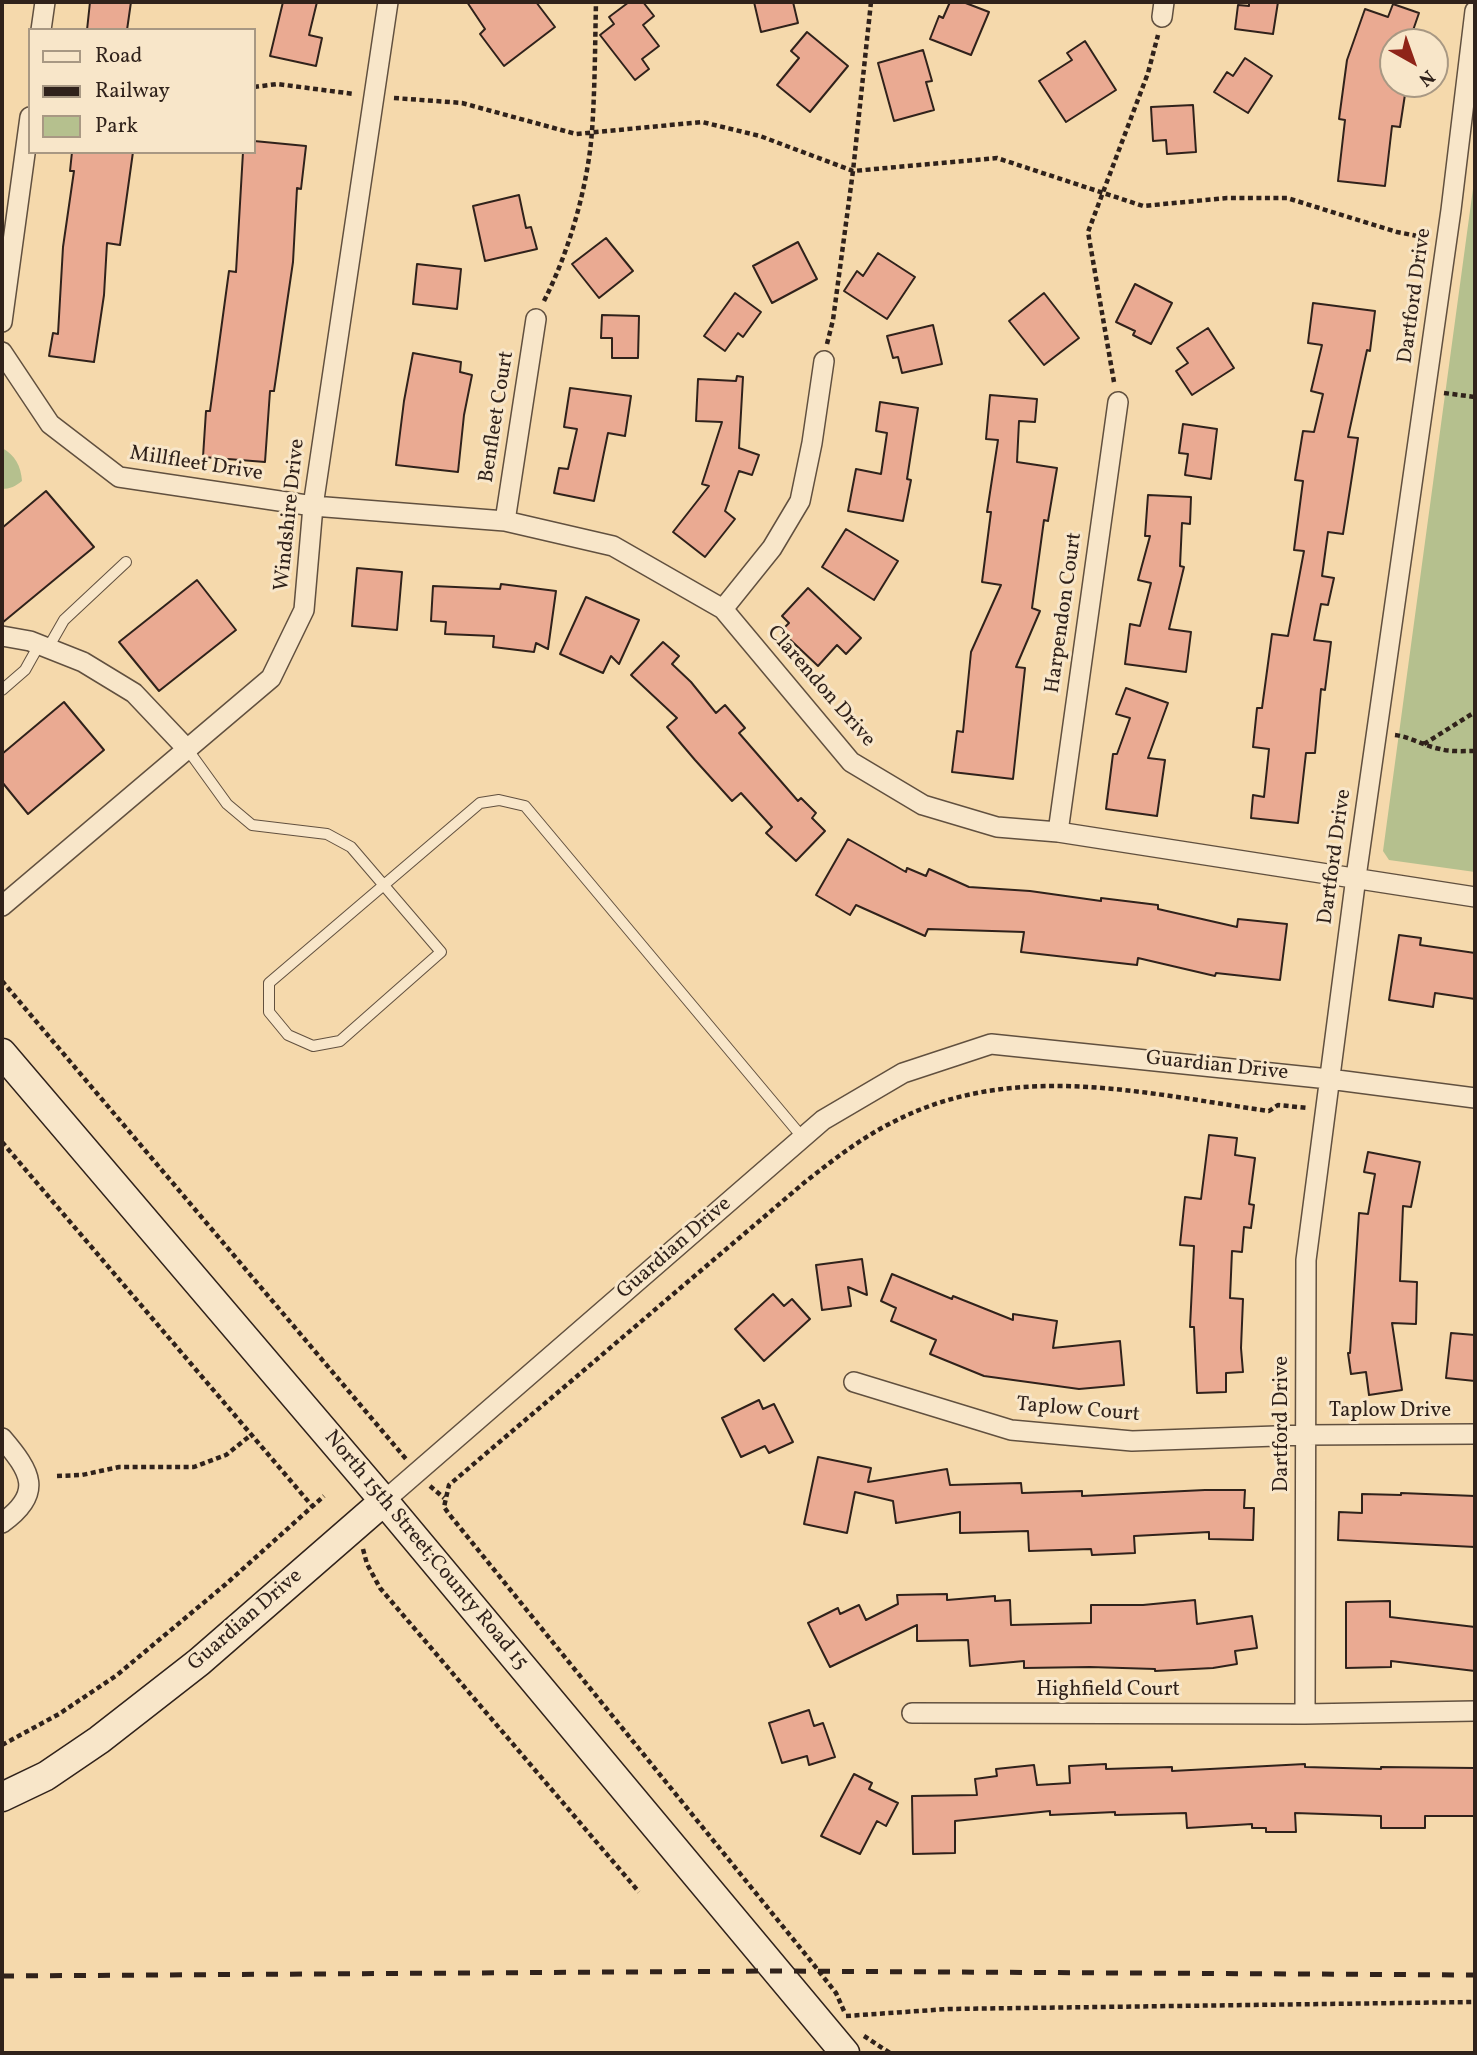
<!DOCTYPE html>
<html>
<head>
<meta charset="utf-8">
<style>
	body { margin:0 }
	#map { position:relative; width:1477px; height:2055px; overflow:hidden; background:#f5d9ac; font-family:Vollkorn,serif }
	canvas { display:block }
	.frame { position:absolute; inset:0; border:4px solid #30221b; pointer-events:none }
	.legend { position:absolute; left:28px; top:28px; width:228px; height:126px; box-sizing:border-box; background:#f8e6c9; border:2px solid #a89883; margin:0; padding:9px 12px; list-style:none; font-size:21px; color:#30221b }
	.legend li { display:flex; align-items:center; gap:14px; height:35px }
	.legend b { width:35px; border:2px solid #a89883 }
	.north { position:absolute; left:1379px; top:28px; width:70px; height:70px; box-sizing:border-box; background:#f8e6c9; border:2px solid #a89883; border-radius:50%; rotate:140deg; font-size:19px; font-weight:700; line-height:28px; text-align:center; color:#30221b }
	.north::after { content:''; display:block; margin:auto; width:24px; height:32px; background:#8f2418; clip-path:polygon(50% 0,100% 100%,50% 72%,0 100%) }
</style>
</head>
<body>
<div id="map">
<canvas width="1477" height="2055"></canvas>
<div class="frame"></div>
<ul class="legend">
<li><b style="height:9px;background:#f8e6c9"></b>Road</li>
<li><b style="height:9px;background:#30221b"></b>Railway</li>
<li><b style="height:19px;background:#b5c08e"></b>Park</li>
</ul>
<div class="north">N</div>
</div>
<script>
const c = document.querySelector('canvas').getContext('2d');
c.lineJoin = 'round';
function paint(path, color) {
  c.fillStyle = color;
  c.fill(path, 'evenodd');
}
function strokePath(path, color, width, dash) {
  c.strokeStyle = color;
  c.lineWidth = width;
  c.lineCap = dash ? 'butt' : 'round';
  c.setLineDash(dash || []);
  c.stroke(path);
}
function drawText(font, color, halo, rows, align = 'center') {
  c.font = font + ' Vollkorn,serif';
  c.lineWidth = 6;
  c.setLineDash([]);
  c.textBaseline = 'middle';
  c.strokeStyle = halo;
  c.fillStyle = color;
  for (const [text, x, y, turn = 0] of rows) {
    c.save();
    c.translate(x, y);
    c.rotate((+turn || 0) * Math.PI / 180);
    c.textAlign = isNaN(turn) ? turn : align;
    if (halo) c.strokeText(text, 0, 0);
    c.fillText(text, 0, 0);
    c.restore();
  }
}
paint(new Path2D(`
	M1475 174V872L1389 860 1383 851Z
	M2 448C15 455 21 466 22 481 16 486 10 489 2 489Z`), '#b5c08e');
const building = new Path2D(`
	M90 2H131L127 30H87Z
	M283 2H317L309 35 322 38 316 66 270 56Z
	M467 2H536L555 27 504 66 480 34 485 29Z
	M629 2H643L654 16 643 25 659 46 642 59 649 69 635 80 600 35 614 24 609 17Z
	M754 2H793L798 23 761 32Z
	M950 2H963L989 12 971 55 930 39 939 16 943 18Z
	M1249 2H1278L1273 34 1235 29 1238 5 1249 6Z
	M1393 4 1419 13 1409 42H1393V86L1406 88 1400 127 1392 126 1385 186 1338 181 1345 120 1339 119 1347 60 1365 9 1388 17Z
	M807 32 848 66 810 112 777 85 799 58 791 51Z
	M1085 41 1116 90 1066 122 1039 81 1072 60 1067 53Z
	M923 50 932 81 926 82 934 110 894 121 878 63Z
	M1245 58 1272 76 1248 113 1214 92 1227 72 1233 76Z
	M1193 105 1196 152 1167 154 1166 140 1153 141 1151 107Z
	M254 141 306 146 301 189 297 188 293 262 274 391H270L265 462 203 457 206 411H210L229 271 236 272 243 152H254Z
	M72 152H133L120 245 107 243 104 295 94 362 49 356 53 333 58 334 63 247 74 171H70Z
	M519 195 526 228 531 227 537 249 485 261 473 206Z
	M606 238 633 271 599 298 572 264Z
	M798 242 817 279 772 303 753 266Z
	M878 253 915 277 887 319 844 291 857 271 863 276Z
	M417 264 461 269 457 309 413 304Z
	M1135 284 1172 303 1151 344 1133 335 1135 331 1116 322Z
	M735 293 761 312 743 337 738 333 725 351 704 336Z
	M1044 293 1079 338 1044 365 1009 321Z
	M1313 303 1375 311 1370 351 1367 350 1348 437 1358 438 1343 534 1328 532 1322 576 1334 578 1328 605 1321 604 1314 640 1331 642 1325 690 1321 689 1315 753H1306L1298 823 1251 818 1253 795 1264 797 1269 749 1253 747 1257 708H1262L1272 634 1288 636 1304 551 1294 550 1303 481 1295 480 1303 431 1314 432 1323 394 1311 391 1322 345 1308 343Z
	M602 315 639 316 638 358H612V338H601Z
	M933 325 942 364 902 373 898 357 893 358 887 336Z
	M1208 328 1234 368 1192 395 1176 371 1188 363 1177 348Z
	M413 353 461 362 460 372 472 375 464 415 458 472 396 465 404 401Z
	M737 376 743 377 739 448 759 455 752 475 739 471 725 511 735 519 705 557 673 532 709 486 702 484 722 422 696 421 698 379 736 381Z
	M570 388 631 396 625 436 608 433 594 501 554 493 559 468 568 469 577 429 564 427Z
	M990 395 1037 399 1035 422 1019 421 1017 462 1057 468 1048 521 1044 520 1032 608 1040 611 1016 667 1025 668 1013 779 952 772 957 731 963 732 971 652 1001 585 982 582 991 512H987L998 440 986 439Z
	M880 402 918 408 907 479 911 480 903 521 848 511 856 469 881 474 887 433 876 431Z
	M1183 424 1217 429 1211 479 1185 475 1188 454 1179 453Z
	M46 491 94 547 2 623V528Z
	M1148 495 1191 497 1190 524 1182 523 1180 566 1184 567 1169 629 1191 632 1186 672 1125 664 1130 624 1140 626 1151 583 1138 580 1150 536H1145Z
	M846 529 898 561 874 600 822 567Z
	M357 568 402 572 397 630 352 626Z
	M197 580 236 630 159 691 119 642Z
	M501 584 556 591 548 649 536 643 534 652 493 647 494 636 445 634 446 622 431 621 433 586 500 589Z
	M808 588 861 638 846 654 837 645 818 666 781 631 789 623 782 616Z
	M586 597 639 620 619 664 611 656 603 673 560 654Z
	M663 642 679 656 672 664 691 682 716 713 725 705 745 728 739 733 798 801 801 798 816 813 812 818 825 831 796 861 766 833 772 827 741 793 732 801 695 760 667 727 677 718 631 675Z
	M1126 688 1168 703 1148 758 1165 760 1157 816 1106 809 1113 754H1117L1130 718 1116 714Z
	M64 702 104 750 28 814 2 782V754Z
	M848 839 906 872 907 868 926 876 929 869 969 887 1030 891 1101 901V898L1158 905V909L1237 927 1238 919 1287 924 1280 980 1216 973 1215 976 1138 958 1137 965 1021 952 1024 932 928 929 925 936 856 905 850 915 816 895Z
	M1399 935 1421 938 1420 945 1475 953V999L1435 993 1433 1007 1389 1000Z
	M1209 1135 1237 1138 1235 1155 1255 1158 1249 1204 1254 1205 1251 1228 1244 1227 1242 1252 1232 1251 1230 1298 1243 1299 1241 1348 1243 1372 1226 1373V1392L1197 1393 1194 1327H1190L1194 1246 1180 1245 1185 1197 1201 1199Z
	M1368 1152 1420 1162 1411 1207 1403 1206 1400 1281 1417 1282 1416 1324 1392 1323 1402 1390 1369 1395 1366 1372 1351 1374 1348 1353H1350L1359 1213 1368 1214 1375 1174 1364 1172Z
	M862 1259 867 1295 848 1287 851 1306 822 1310 816 1265Z
	M892 1274 952 1299 953 1296 1013 1320V1314L1057 1321 1053 1348 1120 1341 1124 1385 1079 1389 984 1376 930 1354 936 1340 891 1321 896 1308 881 1301Z
	M773 1294 784 1306 792 1299 810 1319 764 1361 735 1329Z
	M1451 1333 1475 1335V1381L1446 1378Z
	M759 1400 763 1409 774 1404 793 1442 769 1453 765 1446 741 1457 722 1418Z
	M818 1457 871 1468 868 1482 947 1469 950 1485 1021 1483 1022 1493 1082 1491V1496L1205 1490H1245L1244 1508H1254L1253 1540 1209 1539V1532L1134 1536 1135 1553 1092 1555 1091 1549 1029 1551 1028 1531 960 1533V1512L896 1523 893 1501 855 1492 847 1533 804 1524Z
	M1401 1493 1475 1496V1547L1338 1540 1339 1512 1362 1513V1494L1401 1495Z
	M947 1594V1600L995 1596V1601L1010 1600 1011 1625 1091 1623V1605H1143L1195 1600 1197 1624 1252 1616 1257 1648 1235 1651 1237 1664 1213 1668 1155 1671V1669L1090 1667 1024 1668V1661L970 1666 968 1640 917 1641V1625L830 1667 808 1623 838 1608 840 1614 859 1605 866 1620 898 1604 897 1595Z
	M1390 1601V1617L1475 1627V1671L1391 1661V1667L1346 1668V1602Z
	M809 1710 814 1726 823 1723 835 1757 809 1765 807 1756 782 1763 769 1723Z
	M1106 1764V1769L1172 1767V1771L1305 1764V1767L1381 1769V1767L1475 1768V1816H1425V1828H1381V1816L1295 1813 1296 1832H1266V1828H1252V1824L1187 1828 1186 1813 1115 1815V1812L1050 1815V1811L955 1821V1853L913 1854 912 1796 977 1795 975 1779 997 1776 996 1769 1034 1765 1037 1785 1070 1783 1069 1766Z
	M854 1774 872 1783 869 1789 898 1803 886 1826 877 1821 860 1854 821 1836Z`);
paint(building, '#eaaa92');
strokePath(building, '#30221b', 2);
const lane = new Path2D(`
	M48 648 64 620 126 562
	M2 690 25 670 39 645
	M188 750 227 804 252 825 327 834 351 847 441 952 340 1041 313 1046 288 1035 269 1012V983L480 803 499 800 525 806 803 1138`);
const street = new Path2D(`
	M1162 17 1164 2
	M41 30 45 2
	M2 322 30 117
	M2 352 50 424 119 477 313 506 505 521 613 546 723 609 851 762 923 805 997 827 1058 832 1475 897
	M505 521 536 319
	M723 609 772 548 800 501 812 443 824 361
	M2 636 30 641 83 662 134 693 188 750
	M1058 832 1118 402
	M2 906 271 678 304 610 313 506 388 2
	M854 1382 1011 1430 1132 1441 1305 1435 1475 1434
	M2 1438C31 1472 44 1493 2 1523
	M384 1501 823 1120 903 1073 991 1044 1329 1079 1475 1098
	M912 1713 1305 1714 1475 1711
	M1305 1714 1306 1260 1356 877 1451 210 1475 11`);
const secondary = new Path2D(`
	M2 1053 384 1501 845 2053
	M2 1797 46 1776 99 1740 199 1662 384 1501`);
strokePath(lane, '#61503f', 12);
strokePath(street, '#61503f', 22);
strokePath(secondary, '#30221b', 31);
strokePath(new Path2D(`
	M254 87 277 84 354 94
	M394 98 462 103 576 134 702 122 760 136 853 171 997 158 1143 206 1227 198H1287L1397 232 1428 238
	M544 301C569 252 588 186 592 131 595 88 595 45 596 2
	M827 344 833 320 853 171 871 2
	M1114 382 1088 232 1148 73 1158 35
	M1444 393 1475 397
	M1395 735C1411 737 1424 746 1440 749 1451 752 1464 751 1475 751
	M1424 744 1475 712
	M2 981 406 1459
	M2 1142 313 1507
	M57 1476 82 1475 119 1467H194L226 1455 251 1435
	M430 1486 444 1498
	M363 1549 367 1564 380 1588 639 1892
	M2 1745 59 1714 117 1675 226 1584 324 1496
	M844 2011 836 1993 810 1960 449 1514 444 1507 449 1485 805 1182C833 1160 861 1138 893 1122 1013 1060 1142 1093 1269 1111L1278 1105 1307 1108
	M846 2016 948 2009 1475 2002
	M864 2036 890 2053`), '#30221b', 4.5, [5, 3.5]);
strokePath(lane, '#f8e6c9', 10);
strokePath(street, '#f8e6c9', 19);
strokePath(secondary, '#f8e6c9', 28);
strokePath(new Path2D(`
	M2 1976 776 1971 1475 1975`), '#30221b', 5, [12, 12]);
drawText('21px', '#30221b', '#f8e6c9', [
	["Dartford Drive",1416,296,-82],
	["Benfleet Court",498,417,-81],
	["Millfleet Drive",196,465,9],
	["Windshire Drive",291,515,-84],
	["Harpendon Court",1065,613,-82],
	["Clarendon Drive",820,687,49],
	["Dartford Drive",1336,857,-82],
	["Guardian Drive",1217,1067,6],
	["Guardian Drive",675,1249,-41],
	["Taplow Court",1078,1411,5],
	["Taplow Drive",1390,1412],
	["Dartford Drive",1283,1424,-90],
	["North 15th Street;County Road 15",425,1551,50],
	["Guardian Drive",246,1621,-41],
	["Highfield Court",1108,1691]
]);
</script>
</body>
</html>
